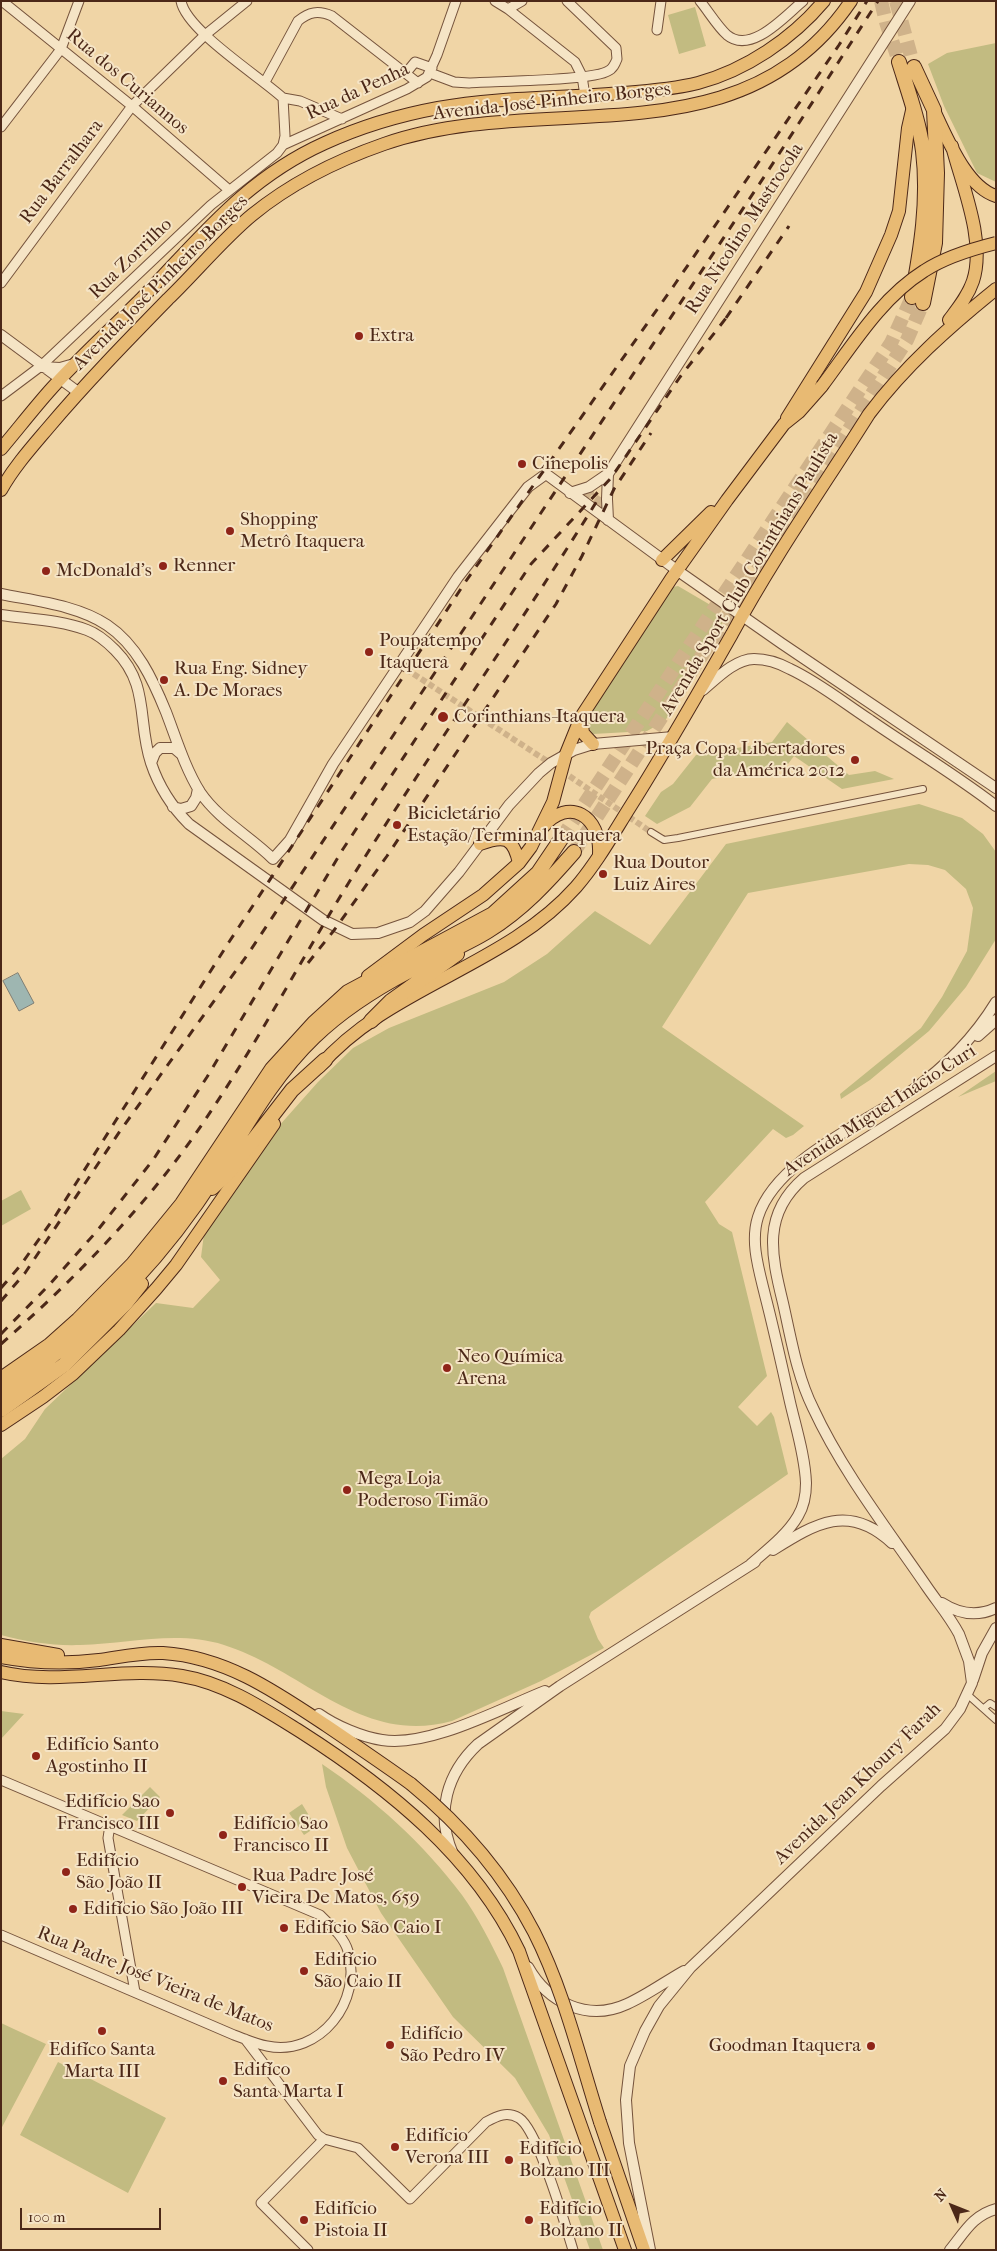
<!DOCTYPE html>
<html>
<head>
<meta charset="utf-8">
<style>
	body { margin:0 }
	#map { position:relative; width:997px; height:2251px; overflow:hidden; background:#f0d5a6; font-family:"IM FELL French Canon",serif }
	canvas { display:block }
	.frame { position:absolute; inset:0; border:2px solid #4c2818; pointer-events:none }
	.north { position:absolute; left:927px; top:2181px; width:50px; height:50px; -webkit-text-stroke:4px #f5e4c5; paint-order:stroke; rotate:314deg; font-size:14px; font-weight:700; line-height:20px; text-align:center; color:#4c2818 }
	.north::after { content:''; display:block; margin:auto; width:18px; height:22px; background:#4c2818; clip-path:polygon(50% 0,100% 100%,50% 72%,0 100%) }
	.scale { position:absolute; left:20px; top:2208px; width:141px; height:22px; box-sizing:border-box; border:2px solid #4c2818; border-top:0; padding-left:6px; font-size:15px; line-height:18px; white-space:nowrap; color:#4c2818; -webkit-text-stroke:4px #f5e4c5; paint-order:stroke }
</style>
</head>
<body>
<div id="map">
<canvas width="997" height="2251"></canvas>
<div class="frame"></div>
<div class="north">N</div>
<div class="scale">100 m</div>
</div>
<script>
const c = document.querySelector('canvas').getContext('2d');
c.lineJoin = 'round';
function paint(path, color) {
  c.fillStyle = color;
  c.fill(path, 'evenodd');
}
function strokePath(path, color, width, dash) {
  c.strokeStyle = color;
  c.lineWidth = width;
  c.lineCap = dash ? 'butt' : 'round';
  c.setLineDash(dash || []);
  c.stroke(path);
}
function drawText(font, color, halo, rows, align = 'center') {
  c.font = font + ' "IM FELL French Canon",serif';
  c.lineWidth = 4;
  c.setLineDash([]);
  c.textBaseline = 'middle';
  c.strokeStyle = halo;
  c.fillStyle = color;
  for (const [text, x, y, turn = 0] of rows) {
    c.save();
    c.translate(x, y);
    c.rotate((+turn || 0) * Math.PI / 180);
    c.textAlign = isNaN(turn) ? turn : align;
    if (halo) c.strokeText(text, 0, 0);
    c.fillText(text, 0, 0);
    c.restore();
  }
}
paint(new Path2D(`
	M695 7 706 46 679 54 668 15Z
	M996 43V182L977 173 944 106 928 64 947 53Z
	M678 586 719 610 723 617 722 626 665 721 647 731 593 734 587 726 586 718 673 587Z
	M787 722 849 775 875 771 894 779 842 789 794 756 788 764 712 779 690 807 657 824 645 816 661 792 673 784 696 755 772 742Z
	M919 804 962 818 983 834 996 852V939L966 987 929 1031 870 1080 841 1099 840 1094 921 1028 942 997 967 951 973 908 966 889 945 870 928 865 909 864 748 893 662 1027 804 1126 793 1135 786 1138 773 1129 705 1202 719 1224 732 1232 767 1376 738 1407 757 1426 771 1412 774 1417 788 1474 591 1612 589 1617 598 1639 604 1648 541 1681 452 1721C361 1746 304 1670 224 1645 176 1630 129 1644 80 1645 54 1646 27 1642 1 1635V1459L25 1439 45 1409 156 1303 193 1308 220 1280 201 1257 204 1234 278 1127 318 1082 353 1048 389 1028 504 982 547 954 595 911 650 945 726 844Z
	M996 1071V1081L958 1097Z
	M21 1190 31 1209 1 1226V1201Z
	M1 1711 24 1714 1 1739Z
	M322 1764C374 1799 424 1844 462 1895 478 1917 491 1943 503 1968L603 2250H590L549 2135 515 2078 453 2017 381 1913 347 1848 326 1787Z
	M150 1787 160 1797 137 1821 122 1815Z
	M302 1804 316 1827 304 1835 289 1813Z
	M1 2023 46 2044 1 2129Z
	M58 2062 166 2118 128 2193 20 2135Z`), '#c2bb81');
const water = new Path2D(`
	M18 973 34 1003 19 1011 3 981Z`);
paint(water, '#9eb6b1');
strokePath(water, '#7d7d74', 1);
strokePath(new Path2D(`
	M406 669 553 765
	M562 771 651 832`), '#cfb28a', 6, [6, 3]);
strokePath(new Path2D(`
	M589 487V495L599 502H603L607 499`), '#cfb28a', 10, [10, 5]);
strokePath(new Path2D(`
	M881 1 886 22 899 62
	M896 1 914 67
	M561 839 891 343 912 297
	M574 852 907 340 923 303`), '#cfb28a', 14, [14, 7]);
const pedestrian = new Path2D(`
	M651 832 664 840 678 838 923 789
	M968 1695 996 1720
	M984 1708 990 1703 996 1707`);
const minor = new Path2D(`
	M2 1 132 106 229 190
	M495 1 508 9 522 1
	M700 1C709 12 717 26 727 35 751 55 785 16 803 1
	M508 9 575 62 582 76 585 96
	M657 30 661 1
	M406 73 415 62 432 68
	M430 73 454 82 469 83C493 81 593 81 608 71 613 69 615 64 617 59L616 48 567 1
	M265 82 298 21C309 12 318 10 332 16L418 83
	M283 98 300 101 342 119
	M1 127 61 49 79 1
	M283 145 407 89 427 77 437 55 456 1
	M1 283 132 106 205 35 247 1
	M1 396 41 366 211 205 277 153 283 145 285 136 283 98C259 76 186 30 181 1
	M1 1780 320 1915C331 1926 344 1937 348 1951 363 2001 320 2057 267 2046 256 2044 245 2039 234 2035L1 1935
	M110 1825 108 1838 135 1992
	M245 2039 318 2135 324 2139 358 2148 410 2199 486 2122C497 2116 507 2111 519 2118 538 2130 565 2224 573 2250
	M308 2250 261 2203 324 2139`);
const tertiary = new Path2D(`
	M1 335 78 392
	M42 367 60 368 74 364
	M570 493 589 487 608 474 910 1
	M608 520 607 499 608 474
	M1 594C35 601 77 605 107 625 137 645 153 680 166 712 176 738 185 768 200 792 219 820 250 836 273 859L290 840 333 764 458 577 528 487 546 474 678 571 781 643 996 788
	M1 615C29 619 61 620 87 630 98 634 107 642 115 650 150 685 137 721 151 763 159 787 171 806 189 824L323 920 352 934 378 933 410 922 425 911 459 872 509 805 539 773 551 763 574 750 593 744 673 737
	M703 690C716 679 735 659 754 659 766 659 779 663 790 669 818 682 844 703 870 720 912 749 956 775 996 806
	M151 763 155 753 160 748H174L181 754
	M173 807 181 809 191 806 196 798 198 789
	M978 1036 996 1020
	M773 1550C816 1523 849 1503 892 1543
	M751 1564C767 1550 787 1535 798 1516 804 1506 806 1494 806 1483 805 1456 796 1428 790 1402 782 1366 774 1330 765 1295 759 1270 750 1242 758 1217 776 1160 863 1124 910 1092 944 1068 974 1038 996 1002
	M942 1603C959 1614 977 1617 996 1608
	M973 1680 982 1653 996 1628
	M319 1714C336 1726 362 1737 382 1740 428 1748 502 1708 545 1691
	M453 1854C435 1813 447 1773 478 1744L560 1686 755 1562
	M528 1967C548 2003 588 2022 627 2004 647 1995 666 1981 684 1971
	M650 2250 629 2143 626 2100 630 2066 645 2031 659 2006 690 1968 881 1786 945 1729 960 1709 972 1683 969 1661 959 1634C950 1617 938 1603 927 1587 888 1530 842 1471 813 1408 797 1376 791 1338 783 1303 771 1254 762 1214 804 1178L996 1056
	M950 2250C964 2233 973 2215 996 2209`);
const primary = new Path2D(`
	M934 111C947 137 966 187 996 196
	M949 320C958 308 968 296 973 281 986 241 962 185 952 146
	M787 418 866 292 891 235 899 211 908 128 913 106
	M1 449C18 429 34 408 52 388 80 357 112 328 142 298 201 237 245 179 325 143 360 127 400 115 438 108 496 97 564 98 624 93 649 91 674 89 698 83 746 70 792 39 824 1
	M1 490C14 467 31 448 48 428 86 383 127 341 168 299 195 273 224 238 252 215 290 184 338 160 384 144 543 88 739 166 851 1
	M662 560 711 512
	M581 717 583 733 593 744
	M543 827C569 796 601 816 599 854
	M480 844C505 835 513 837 519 863
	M368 976 423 935 483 895 519 863 531 847 553 802 566 754 581 717 671 579 727 500 784 424 799 412 822 386
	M319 1067C389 986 505 967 576 887 597 863 613 834 630 807 666 750 699 692 732 634 773 558 823 487 869 414 905 366 949 327 996 289
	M1 1425 43 1397 73 1374 119 1330 156 1289 176 1265 274 1124
	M1 1645 58 1655
	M1 1657C33 1663 67 1664 99 1660 120 1657 141 1652 163 1653 226 1657 276 1692 327 1726 355 1745 383 1764 411 1784
	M1 1672C61 1686 122 1666 182 1676 225 1683 264 1709 301 1732 387 1787 474 1856 519 1951L625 2250
	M600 2122 644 2250`);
const trunk = new Path2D(`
	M899 62C908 91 919 121 923 151 929 200 921 249 912 297
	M914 67 934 110 937 173 935 243 923 303
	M371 1021 391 1001 457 954
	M212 1188 227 1174 292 1090 325 1060
	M1 1379 50 1345 78 1320 133 1264 182 1204 272 1069 314 1023 348 992 493 914 538 873 561 839
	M1 1394C76 1343 144 1278 196 1204 235 1148 264 1085 314 1037 342 1010 375 989 409 971 435 957 464 946 488 931 522 910 548 882 574 852
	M1 1410 64 1365 126 1303 141 1284`);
strokePath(pedestrian, '#75533c', 8);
strokePath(minor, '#75533c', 11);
strokePath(tertiary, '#75533c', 12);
strokePath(primary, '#4c2818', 14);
strokePath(trunk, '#4c2818', 16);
strokePath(pedestrian, '#f5e4c5', 6);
strokePath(minor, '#f5e4c5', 9);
strokePath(tertiary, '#f5e4c5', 10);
strokePath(primary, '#e8ba73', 12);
strokePath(trunk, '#e8ba73', 14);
strokePath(new Path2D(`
	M726 318 789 226
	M308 963 335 929 387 856 556 604 582 556 614 489 651 433
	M1 1288 20 1266 54 1218 229 942 466 581 675 284 839 45 867 1
	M1 1301 25 1273 120 1131 248 954 766 174 878 1
	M1 1334 50 1284 97 1231 153 1160 207 1077 343 849 531 564 611 478 680 377 730 313
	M1 1344C74 1280 151 1201 205 1120 262 1036 308 946 363 860 440 738 524 619 600 496`), '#4c2818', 3, [9, 9]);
const pedestrianBridge = new Path2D(`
	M397 663 406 669`);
const primaryBridge = new Path2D(`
	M822 386C852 346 881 298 924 271 945 257 972 249 996 243
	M411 1784C461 1825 504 1874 534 1932 564 1991 580 2059 600 2122`);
strokePath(pedestrianBridge, '#75533c', 8, []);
strokePath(primaryBridge, '#4c2818', 14, []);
strokePath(pedestrianBridge, '#f5e4c5', 6);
strokePath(primaryBridge, '#e8ba73', 12);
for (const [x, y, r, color] of [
	[359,336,5,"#8f2418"],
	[522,464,5,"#8f2418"],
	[230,531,5,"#8f2418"],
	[163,566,5,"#8f2418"],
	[46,571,5,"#8f2418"],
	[369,652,5,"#8f2418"],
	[164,680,5,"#8f2418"],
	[443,717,6,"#8f2418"],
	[855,760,5,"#8f2418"],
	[397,825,5,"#8f2418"],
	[603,874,5,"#8f2418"],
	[447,1368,5,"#8f2418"],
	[347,1490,5,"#8f2418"],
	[36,1756,5,"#8f2418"],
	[170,1813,5,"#8f2418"],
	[223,1835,5,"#8f2418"],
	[66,1872,5,"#8f2418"],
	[242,1887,5,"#8f2418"],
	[73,1909,5,"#8f2418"],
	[284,1928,5,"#8f2418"],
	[304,1971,5,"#8f2418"],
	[102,2031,5,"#8f2418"],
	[390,2045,5,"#8f2418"],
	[871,2046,5,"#8f2418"],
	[223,2081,5,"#8f2418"],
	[395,2147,5,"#8f2418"],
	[509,2160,5,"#8f2418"],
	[304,2220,5,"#8f2418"],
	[529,2220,5,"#8f2418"]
]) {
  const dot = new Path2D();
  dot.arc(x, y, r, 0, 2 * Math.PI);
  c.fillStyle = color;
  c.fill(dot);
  strokePath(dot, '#f5e4c5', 2);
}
drawText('19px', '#4c2818', '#f5e4c5', [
	["Rua dos Curiannos",127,82,40],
	["Rua da Penha",358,92,-25],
	["Avenida José Pinheiro Borges",552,102,-6],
	["Rua Barralhara",62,172,-53],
	["Rua Nicolino Mastrocola",745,229,-57],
	["Rua Zorrilho",131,259,-44],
	["Avenida José Pinheiro Borges",161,283,-45],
	["Avenida Sport Club Corinthians Paulista",750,574,-59],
	["Avenida Miguel Inácio Curi",880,1111,-33],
	["Avenida Jean Khoury Farah",858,1784,-44],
	["Rua Padre José Vieira de Matos",155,1980,22]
]);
drawText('19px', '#4c2818', '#f5e4c5', [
	["Extra",369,336],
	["Cinepolis",532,464],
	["Shopping",240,520],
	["Metrô Itaquera",240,542],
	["Renner",173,566],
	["McDonald's",56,571],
	["Poupatempo",379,641],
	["Itaquera",379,663],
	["Rua Eng. Sidney",174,669],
	["A. De Moraes",174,691],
	["Corinthians-Itaquera",454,717],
	["Praça Copa Libertadores",845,749,"right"],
	["da América 2012",845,771,"right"],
	["Bicicletário",407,814],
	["Estação/Terminal Itaquera",407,836],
	["Rua Doutor",613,863],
	["Luiz Aires",613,885],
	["Neo Química",457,1357],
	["Arena",457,1379],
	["Mega Loja",357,1479],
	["Poderoso Timão",357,1501],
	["Edifício Santo",46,1745],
	["Agostinho II",46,1767],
	["Edifício Sao",160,1802,"right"],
	["Francisco III",160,1824,"right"],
	["Edifício Sao",233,1824],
	["Francisco II",233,1846],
	["Edifício",76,1861],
	["São João II",76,1883],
	["Rua Padre José",252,1876],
	["Vieira De Matos, 659",252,1898],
	["Edifício São João III",83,1909],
	["Edifício São Caio I",294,1928],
	["Edifício",314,1960],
	["São Caio II",314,1982],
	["Edifício",400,2034],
	["São Pedro IV",400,2056],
	["Goodman Itaquera",861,2046,"right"],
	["Edifíco Santa",102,2050,"center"],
	["Marta III",102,2072,"center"],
	["Edifíco",233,2070],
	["Santa Marta I",233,2092],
	["Edifício",405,2136],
	["Verona III",405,2158],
	["Edifício",519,2149],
	["Bolzano III",519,2171],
	["Edifício",314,2209],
	["Pistoia II",314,2231],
	["Edifício",539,2209],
	["Bolzano II",539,2231]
], 'left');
</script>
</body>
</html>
